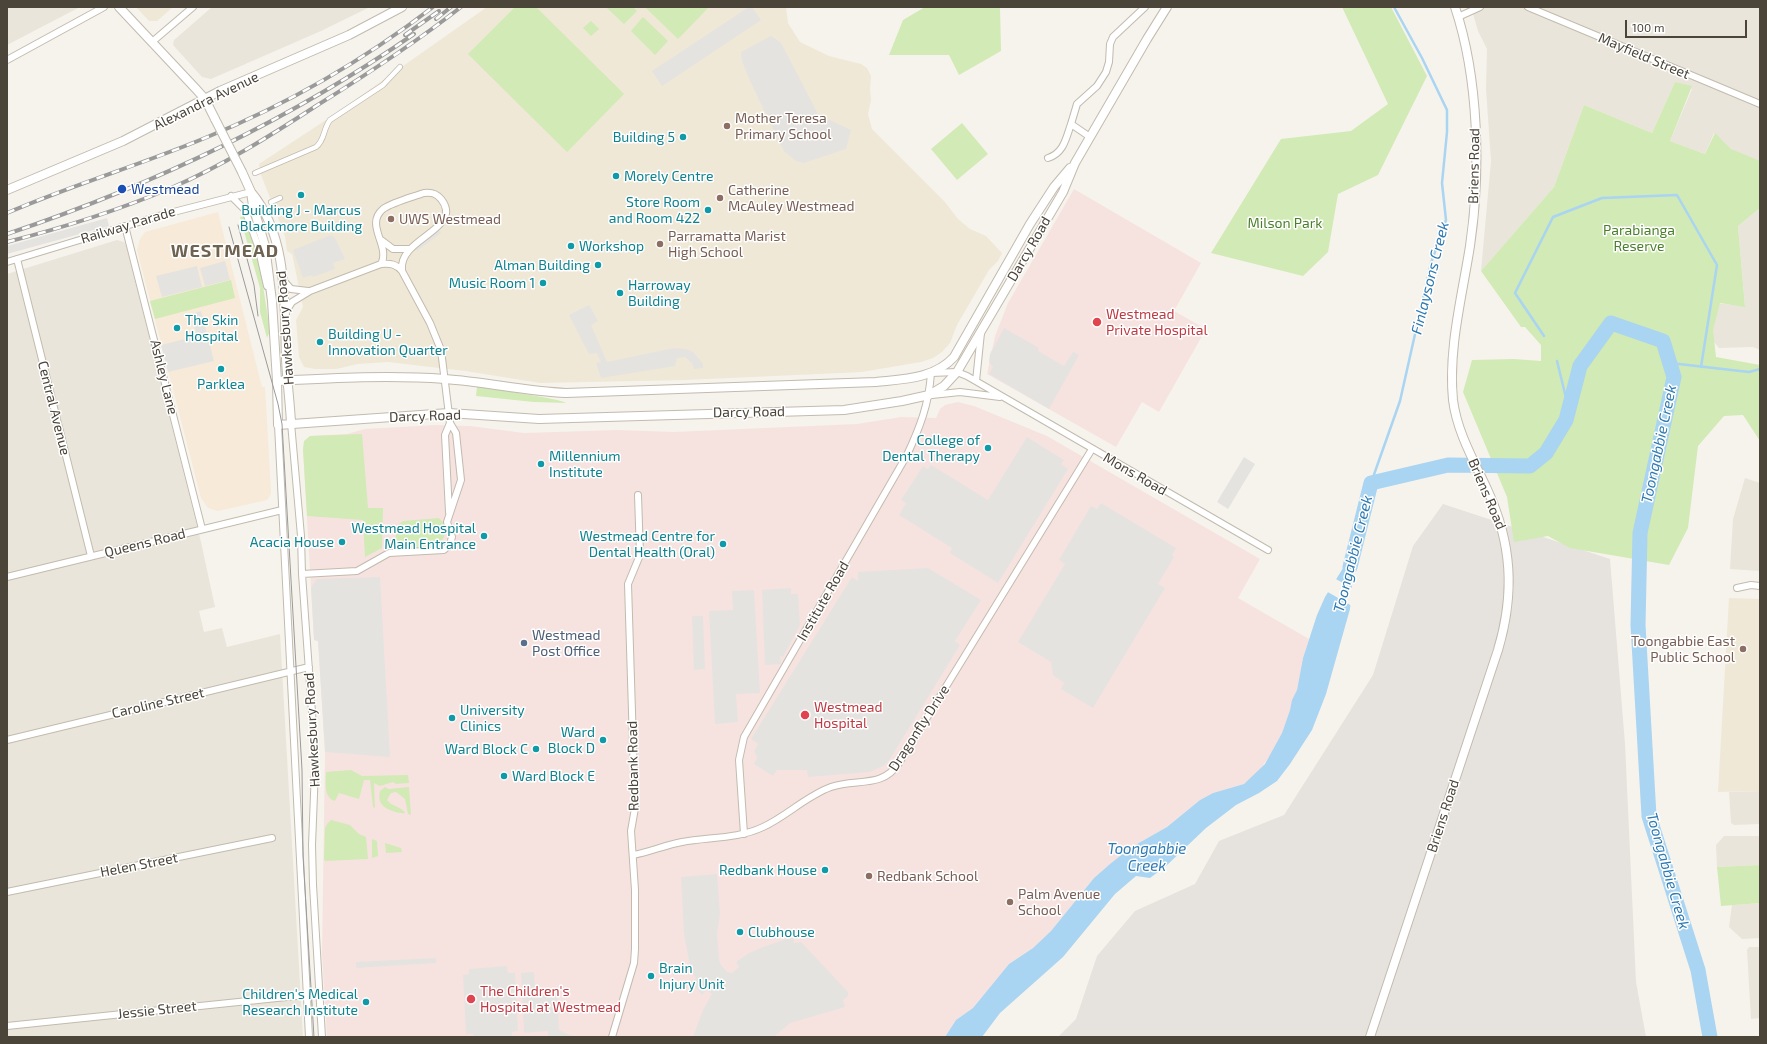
<!DOCTYPE html>
<html>
<head>
<meta charset="utf-8">
<style>
	body { margin:0 }
	#map { position:relative; width:1767px; height:1044px; overflow:hidden; background:#f6f3ec; font-family:"Exo 2",sans-serif }
	canvas { display:block }
	.frame { position:absolute; inset:0; border:8px solid #4b4439; pointer-events:none }
	.scale { position:absolute; left:1625px; top:20px; width:122px; height:18px; box-sizing:border-box; border:2px solid #4b4439; border-top:0; padding-left:5px; font-size:12px; line-height:14px; white-space:nowrap; color:#4b4439; -webkit-text-stroke:3px #fff; paint-order:stroke }
</style>
</head>
<body>
<div id="map">
<canvas width="1767" height="1044"></canvas>
<div class="frame"></div>
<div class="scale">100 m</div>
</div>
<script>
const c = document.querySelector('canvas').getContext('2d');
c.lineJoin = 'round';
function paint(path, color) {
  c.fillStyle = color;
  c.fill(path, 'evenodd');
}
function strokePath(path, color, width, dash) {
  c.strokeStyle = color;
  c.lineWidth = width;
  c.lineCap = dash ? 'butt' : 'round';
  c.setLineDash(dash || []);
  c.stroke(path);
}
function drawText(font, color, halo, rows, align = 'center') {
  c.font = font + ' "Exo 2",sans-serif';
  c.lineWidth = 3;
  c.setLineDash([]);
  c.textBaseline = 'middle';
  c.strokeStyle = halo;
  c.fillStyle = color;
  for (const [text, x, y, turn = 0] of rows) {
    c.save();
    c.translate(x, y);
    c.rotate((+turn || 0) * Math.PI / 180);
    c.textAlign = isNaN(turn) ? turn : align;
    if (halo) c.strokeText(text, 0, 0);
    c.fillText(text, 0, 0);
    c.restore();
  }
}
paint(new Path2D(`
	M7 7H80L7 45Z
	M212 7H370L321 31 211 79 202 77 173 45 174 40Z
	M1471 7H1760V162L1733 151 1714 133 1705 154 1670 141 1692 89 1675 82 1652 133 1584 105 1554 187 1481 271 1491 161 1486 89 1487 49 1478 31Z
	M1760 208V350L1753 347 1719 348 1709 336 1715 303 1745 306 1738 226Z
	M117 240 124 242 126 245 201 542 215 607 199 611 204 632 222 628 227 647 280 634 303 1037H7V274Z
	M1745 478 1760 483V571L1730 569 1733 519Z
	M1760 791V824L1734 825 1731 823 1729 792Z
	M1724 836H1760V865L1717 867 1716 845Z
	M1760 903V938L1742 939 1729 927 1732 905Z
	M1749 947H1760V1018L1751 1019 1747 950Z`), '#eae5da');
paint(new Path2D(`
	M218 212 262 387H265L271 492 270 496 267 500 218 511 208 508 201 498 137 250 140 239 145 232Z`), '#f7ead8');
paint(new Path2D(`
	M1443 504 1610 559 1625 744 1636 982 1646 1037H1058L1076 1019 1097 956 1135 911 1195 884 1219 841 1284 815 1373 675 1413 546Z`), '#e6e2dd');
paint(new Path2D(`
	M136 7H173L157 21H149Z
	M487 7H786L788 23 800 42 829 56 861 64 867 68 871 76 870 89 871 100 868 114 872 129 945 202 958 219 970 229 986 236 1002 253 998 261 989 270 957 325 950 343 942 352 933 358 921 362 862 372 686 380 540 383 465 371 388 362 358 364 336 369H315L304 367 299 357 296 320 303 307 292 254 287 251 285 236 261 175 259 164 329 118Z
	M1729 598 1760 599V791L1718 792Z`), '#efe8d6');
paint(new Path2D(`
	M1074 189 1201 263 1174 311 1206 329 1159 412 1142 402 1116 447 987 374 995 336 1008 303Z
	M958 402 974 406 1047 436 1260 559 1238 598 1309 639 1303 658 1297 690 1282 733 1270 756 1259 771 1244 784 1213 793 1200 800 1167 827 1130 848 1110 864 1094 878 1051 931 1033 948 1009 964 973 1008 956 1020 945 1037H327L322 954 325 752 318 641 314 640 303 449 310 436 347 434 365 429 436 425 470 426 524 433 617 430 674 432 857 424 901 417 936 418 940 409 945 405Z`), '#f6e3e0');
paint(new Path2D(`
	M515 7H536L624 94 567 152 468 54Z
	M606 7H633L637 11 624 24Z
	M645 7H709L678 39Z
	M925 7H1000L1001 51 959 75 949 55H889L903 20Z
	M1342 7H1391L1427 76 1378 175 1338 194 1328 252 1303 276 1211 253 1281 139 1351 131 1388 104Z
	M643 17 668 41 655 55 631 31Z
	M591 21 599 29 591 36 583 28Z
	M1675 82 1692 86 1670 141 1705 154 1715 133 1731 149 1760 161V208L1738 226 1745 307 1720 303 1713 330 1716 357 1760 365V441L1743 415 1724 416 1698 446 1688 528 1669 565 1570 548 1548 536 1514 542 1507 497 1463 392 1472 360 1514 359 1541 361V345L1525 327H1521L1481 271 1554 187 1584 105 1652 133Z
	M962 123 988 154 957 180 931 149Z
	M246 215 257 247 270 331 267 338 260 312V288L240 217Z
	M231 280 235 298 155 319 150 301Z
	M477 387C489 388 562 399 566 403L534 402 476 396Z
	M362 434 368 508H383L382 548 365 557 363 520 307 516 303 449 304 441 310 436Z
	M439 518 444 523C452 551 418 548 400 549L396 545C396 536 394 526 403 521Z
	M351 770 362 776 408 775 409 783 396 784 393 782 380 786 374 783 375 808 373 807 370 780H364L359 799 339 793 335 801C323 797 326 782 326 772Z
	M385 787 389 789 409 787 411 815 408 814 405 799 396 792 391 793 387 800C392 807 401 806 405 813 398 814 382 809 380 801 379 798 379 794 380 791Z
	M331 820 350 825 359 834 366 837 368 859 325 861 324 859 325 828 327 824Z
	M372 839 377 841 378 856 372 858Z
	M385 843 401 848 402 852 386 853Z
	M1760 865V903L1721 906 1717 867Z`), '#d2eab5');
paint(new Path2D(`
	M749 7H752L761 20 662 86 652 71Z
	M771 36 781 43 821 120H830L851 130 846 149 804 163 796 161 784 151 752 85 742 61 741 52Z
	M107 218 109 226 7 254V246Z
	M439 230 441 233 417 251 415 248Z
	M331 235 335 238 345 259 333 263 335 269 313 277 312 275 303 278 293 250Z
	M225 261 230 280 205 286 200 268Z
	M197 266 202 287 162 297 156 276Z
	M589 305 598 321 591 325 607 362 674 348 686 349 693 352 703 364V368L694 369 692 363 685 357 677 358 675 366 601 378 596 363 601 362 597 353 589 354 569 315Z
	M201 311 214 361 168 372 161 345 197 336 191 314Z
	M1004 328 1039 348 1038 351 1064 366 1073 352 1079 355 1049 409 989 374 993 367 989 362 990 354Z
	M1027 437 1064 460 1061 464 1068 469 998 583 950 553 952 548 899 515 906 503 901 500 923 466 928 469 931 465 988 500Z
	M1244 457 1255 464 1228 509 1217 502Z
	M1101 503 1176 548 1172 555 1174 557 1158 584 1165 588 1093 708 1061 689 1064 683 1053 675 1051 662 1018 642 1065 564 1059 560 1091 506 1097 509Z
	M928 568 981 600 955 641 960 645 890 759 885 765 870 772 808 777 807 770H777L773 776 754 764 757 758 754 751 758 744 751 739 852 577 858 581V572Z
	M380 577 390 757 325 752 318 641 314 640 311 587 317 579Z
	M791 588V594H798L800 625 783 657 780 656 781 664 765 665 762 590Z
	M754 590 760 693 736 694 738 722 715 724 709 611 733 610 732 591Z
	M692 616H703L705 669 694 670Z
	M717 874 720 914 717 934 719 960 721 965 727 972 732 973 739 967 736 962 749 953 763 947 793 937 794 943 801 942 803 944 848 992V996L843 1000 845 1007 790 1023 774 1037H693L703 1010 712 994 706 990 702 995 691 982 696 978 691 971 684 934 681 877Z
	M436 958V963L356 968V962Z
	M507 966 508 973H515L518 1031 512 1032V1037H473V1034H466L463 975 469 974V969Z
	M534 972 535 991 557 989 559 1030 569 1035 583 1037H548V1031L524 1033 521 973Z`), '#e5e3e0');
paint(new Path2D(`
	M1355 549 1350 609 1326 694 1312 730 1290 764 1277 781 1259 793 1236 805 1206 828 1166 866 1150 878 1136 876 1115 894 1063 957 1000 1013 982 1037H945L956 1020 973 1008 1009 964 1033 948 1051 931 1094 878 1110 864 1130 848 1167 827 1200 800 1213 793 1244 784 1265 764 1282 733 1290 710 1292 700 1297 690 1303 658 1317 615 1325 597Z`), '#a9d4f2');
paint(new Path2D(`
	M1334 578 1354 589 1352 606 1326 591Z`), '#f6f3ec');
strokePath(new Path2D(`
	M1544 336 1515 293 1553 217 1602 198 1677 195 1717 265 1701 367
	M1557 361 1569 410
	M1670 363 1749 372 1760 369
	M1371 483 1400 401 1431 263 1446 220 1442 183 1447 132V110L1422 58 1394 7`), '#a9d4f2', 2.5);
strokePath(new Path2D(`
	M1350 567 1371 483 1448 465 1530 466 1546 453 1566 420 1580 366 1611 323 1663 341 1674 377 1640 533 1638 625 1649 816 1698 970 1710 1037`), '#a9d4f2', 15);
const pedestrian = new Path2D(`
	M255 173 316 147C325 140 323 129 330 120L383 85 400 67
	M271 202 280 198`);
const minor = new Path2D(`
	M1528 7 1760 104
	M1458 17 1480 7
	M152 42 193 7
	M7 60 104 7
	M1090 137 1071 124 1077 104 1097 86 1106 72 1109 62 1110 44 1113 37 1145 7
	M1048 158C1064 153 1066 138 1071 124
	M231 196 245 210 258 246 267 286
	M125 226 202 529
	M381 240 393 249H409
	M17 259 91 556
	M7 262 162 215 251 192
	M381 264C391 246 364 225 383 209 393 202 413 197 424 193 431 192 436 193 441 199 465 229 398 238 402 270
	M283 280 291 289 308 291
	M285 313 292 302 310 291 381 264C390 263 396 264 402 271L430 323 441 350 450 423 456 433 461 480 447 522 452 537 450 544 444 550 389 553 357 571 302 574
	M976 381 981 333
	M932 395 960 392 1000 397
	M291 423 301 536 302 574 314 740 315 769 312 845 313 885 322 1037
	M278 425 309 1037
	M449 512 445 435 450 423
	M7 577 282 510
	M1737 588 1751 585 1760 586
	M7 740 309 667
	M744 834 739 760 744 737 907 455C920 427 929 404 931 373L957 372 967 376 1268 550
	M633 855C650 852 665 845 682 842 709 837 738 839 763 827 787 816 806 796 831 787 856 778 882 789 899 763L1092 449
	M7 892 272 838
	M7 1026 306 995
	M612 1037 634 963 635 949V890L631 831 635 808 628 584 640 555 638 495`);
const tertiary = new Path2D(`
	M119 7 196 89 205 99 215 119
	M242 172 251 192 253 206 265 246 272 301 277 381 278 425 449 413 539 419 844 410 902 401 929 395 944 386 957 372 1063 192 1075 163 1147 39 1167 7
	M7 190 123 141 220 91 349 35 402 7
	M251 192C289 237 284 304 286 359 287 381 290 402 291 423
	M277 381C334 378 389 375 445 379 486 382 525 391 566 393L876 382C903 379 934 379 954 357L1030 224 1054 187 1070 168
	M1370 1037 1498 650C1515 593 1512 543 1487 489 1474 461 1457 432 1453 400 1448 349 1462 297 1470 246 1481 172 1479 79 1455 7`);
strokePath(pedestrian, '#c2bbae', 6);
strokePath(minor, '#c2bbae', 8);
strokePath(tertiary, '#c2bbae', 10);
strokePath(pedestrian, '#fff', 4.5);
strokePath(minor, '#fff', 6);
strokePath(tertiary, '#fff', 8);
strokePath(new Path2D(`
	M238 225 254 285 258 316
	M229 227 278 404 282 424 302 770 303 856 314 1037`), '#9a9a9a', 1);
const rail = new Path2D(`
	M436 19 451 7
	M405 35 439 11
	M7 213C72 185 140 165 205 138 286 105 364 60 433 7
	M7 234C150 186 290 120 414 34
	M7 242C62 228 119 210 171 188 222 166 270 136 316 106 366 75 415 43 461 7`);
strokePath(rail, '#9a9a9a', 4);
strokePath(rail, '#fff', 2.5, [8]);
const tertiaryBridge = new Path2D(`
	M215 119 242 172`);
strokePath(tertiaryBridge, '#c2bbae', 10, []);
strokePath(tertiaryBridge, '#fff', 8);
for (const [x, y, r, color] of [
	[727,126,4,"#8d6e63"],
	[683,137,4,"#0f9aa8"],
	[616,176,4,"#0f9aa8"],
	[122,189,5,"#1a4fb4"],
	[301,195,4,"#0f9aa8"],
	[720,198,4,"#8d6e63"],
	[708,210,4,"#0f9aa8"],
	[391,219,4,"#8d6e63"],
	[660,244,4,"#8d6e63"],
	[571,246,4,"#0f9aa8"],
	[598,265,4,"#0f9aa8"],
	[543,283,4,"#0f9aa8"],
	[620,293,4,"#0f9aa8"],
	[1097,322,5,"#e0444e"],
	[177,328,4,"#0f9aa8"],
	[320,342,4,"#0f9aa8"],
	[221,369,4,"#0f9aa8"],
	[988,448,4,"#0f9aa8"],
	[541,464,4,"#0f9aa8"],
	[484,536,4,"#0f9aa8"],
	[342,542,4,"#0f9aa8"],
	[723,544,4,"#0f9aa8"],
	[524,643,4,"#5c6f8a"],
	[1743,649,4,"#8d6e63"],
	[805,715,5,"#e0444e"],
	[452,718,4,"#0f9aa8"],
	[603,740,4,"#0f9aa8"],
	[536,749,4,"#0f9aa8"],
	[504,776,4,"#0f9aa8"],
	[825,870,4,"#0f9aa8"],
	[869,876,4,"#8d6e63"],
	[1010,902,4,"#8d6e63"],
	[740,932,4,"#0f9aa8"],
	[651,976,4,"#0f9aa8"],
	[471,999,5,"#e0444e"],
	[366,1002,4,"#0f9aa8"]
]) {
  const dot = new Path2D();
  dot.arc(x, y, r, 0, 2 * Math.PI);
  c.fillStyle = color;
  c.fill(dot);
  strokePath(dot, '#fff', 1.5);
}
drawText('14px', '#4b4439', '#fff', [
	["Mayfield Street",1644,56,23],
	["Alexandra Avenue",206,101,-26],
	["Briens Road",1474,166,-89],
	["Railway Parade",128,225,-17],
	["Darcy Road",1029,249,-60],
	["Hawkesbury Road",285,328,-94],
	["Ashley Lane",164,377,76],
	["Central Avenue",54,408,76],
	["Darcy Road",749,412,-1],
	["Darcy Road",425,416,-2],
	["Mons Road",1135,474,30],
	["Briens Road",1487,494,67],
	["Queens Road",145,543,-14],
	["Institute Road",823,601,-60],
	["Caroline Street",158,703,-13],
	["Dragonfly Drive",919,728,-57],
	["Hawkesbury Road",312,730,-93],
	["Redbank Road",633,766,-91],
	["Briens Road",1443,816,-72],
	["Helen Street",139,865,-11],
	["Jessie Street",157,1010,-6]
]);
drawText('14px', '#785e54', '#fff', [
	["Mother Teresa",735,118],
	["Primary School",735,134],
	["Catherine",728,190],
	["McAuley Westmead",728,206],
	["UWS Westmead",399,219],
	["Parramatta Marist",668,236],
	["High School",668,252],
	["Toongabbie East",1735,641,"right"],
	["Public School",1735,657,"right"],
	["Redbank School",877,876],
	["Palm Avenue",1018,894],
	["School",1018,910]
], 'left');
drawText('14px', '#0d838f', '#fff', [
	["Building 5",675,137],
	["Morely Centre",624,176,"left"],
	["Store Room",700,202],
	["and Room 422",700,218],
	["Building J - Marcus",301,210,"center"],
	["Blackmore Building",301,226,"center"],
	["Workshop",579,246,"left"],
	["Alman Building",590,265],
	["Music Room 1",535,283],
	["Harroway",628,285,"left"],
	["Building",628,301,"left"],
	["The Skin",185,320,"left"],
	["Hospital",185,336,"left"],
	["Building U -",328,334,"left"],
	["Innovation Quarter",328,350,"left"],
	["Parklea",221,384,"center"],
	["College of",980,440],
	["Dental Therapy",980,456],
	["Millennium",549,456,"left"],
	["Institute",549,472,"left"],
	["Westmead Hospital",476,528],
	["Main Entrance",476,544],
	["Westmead Centre for",715,536],
	["Dental Health (Oral)",715,552],
	["Acacia House",334,542],
	["University",460,710,"left"],
	["Clinics",460,726,"left"],
	["Ward",595,732],
	["Block D",595,748],
	["Ward Block C",528,749],
	["Ward Block E",512,776,"left"],
	["Redbank House",817,870],
	["Clubhouse",748,932,"left"],
	["Brain",659,968,"left"],
	["Injury Unit",659,984,"left"],
	["Children's Medical",358,994],
	["Research Institute",358,1010]
], 'right');
drawText('14px', '#164399', '#fff', [
	["Westmead",131,189]
], 'left');
drawText('14px', '#4a7f2a', '#fff', [
	["Milson Park",1285,223],
	["Parabianga",1639,230],
	["Reserve",1639,246]
]);
drawText('14px', '#be3a42', '#fff', [
	["Westmead",1106,314],
	["Private Hospital",1106,330],
	["Westmead",814,707],
	["Hospital",814,723],
	["The Children's",480,991],
	["Hospital at Westmead",480,1007]
], 'left');
drawText('14px', '#4e5e75', '#fff', [
	["Westmead",532,635],
	["Post Office",532,651]
], 'left');
drawText('italic 15px', '#2e7ab2', '#fff', [
	["Finlaysons Creek",1430,278,-76],
	["Toongabbie Creek",1659,444,-78],
	["Toongabbie Creek",1353,554,-76],
	["Toongabbie",1147,849],
	["Creek",1147,866],
	["Toongabbie Creek",1668,871,74]
]);
c.letterSpacing = '1px';
drawText('bold 18px', '#6e6250', '#fff', [
	["WESTMEAD",225,251]
]);
c.letterSpacing = '0px';
</script>
</body>
</html>
